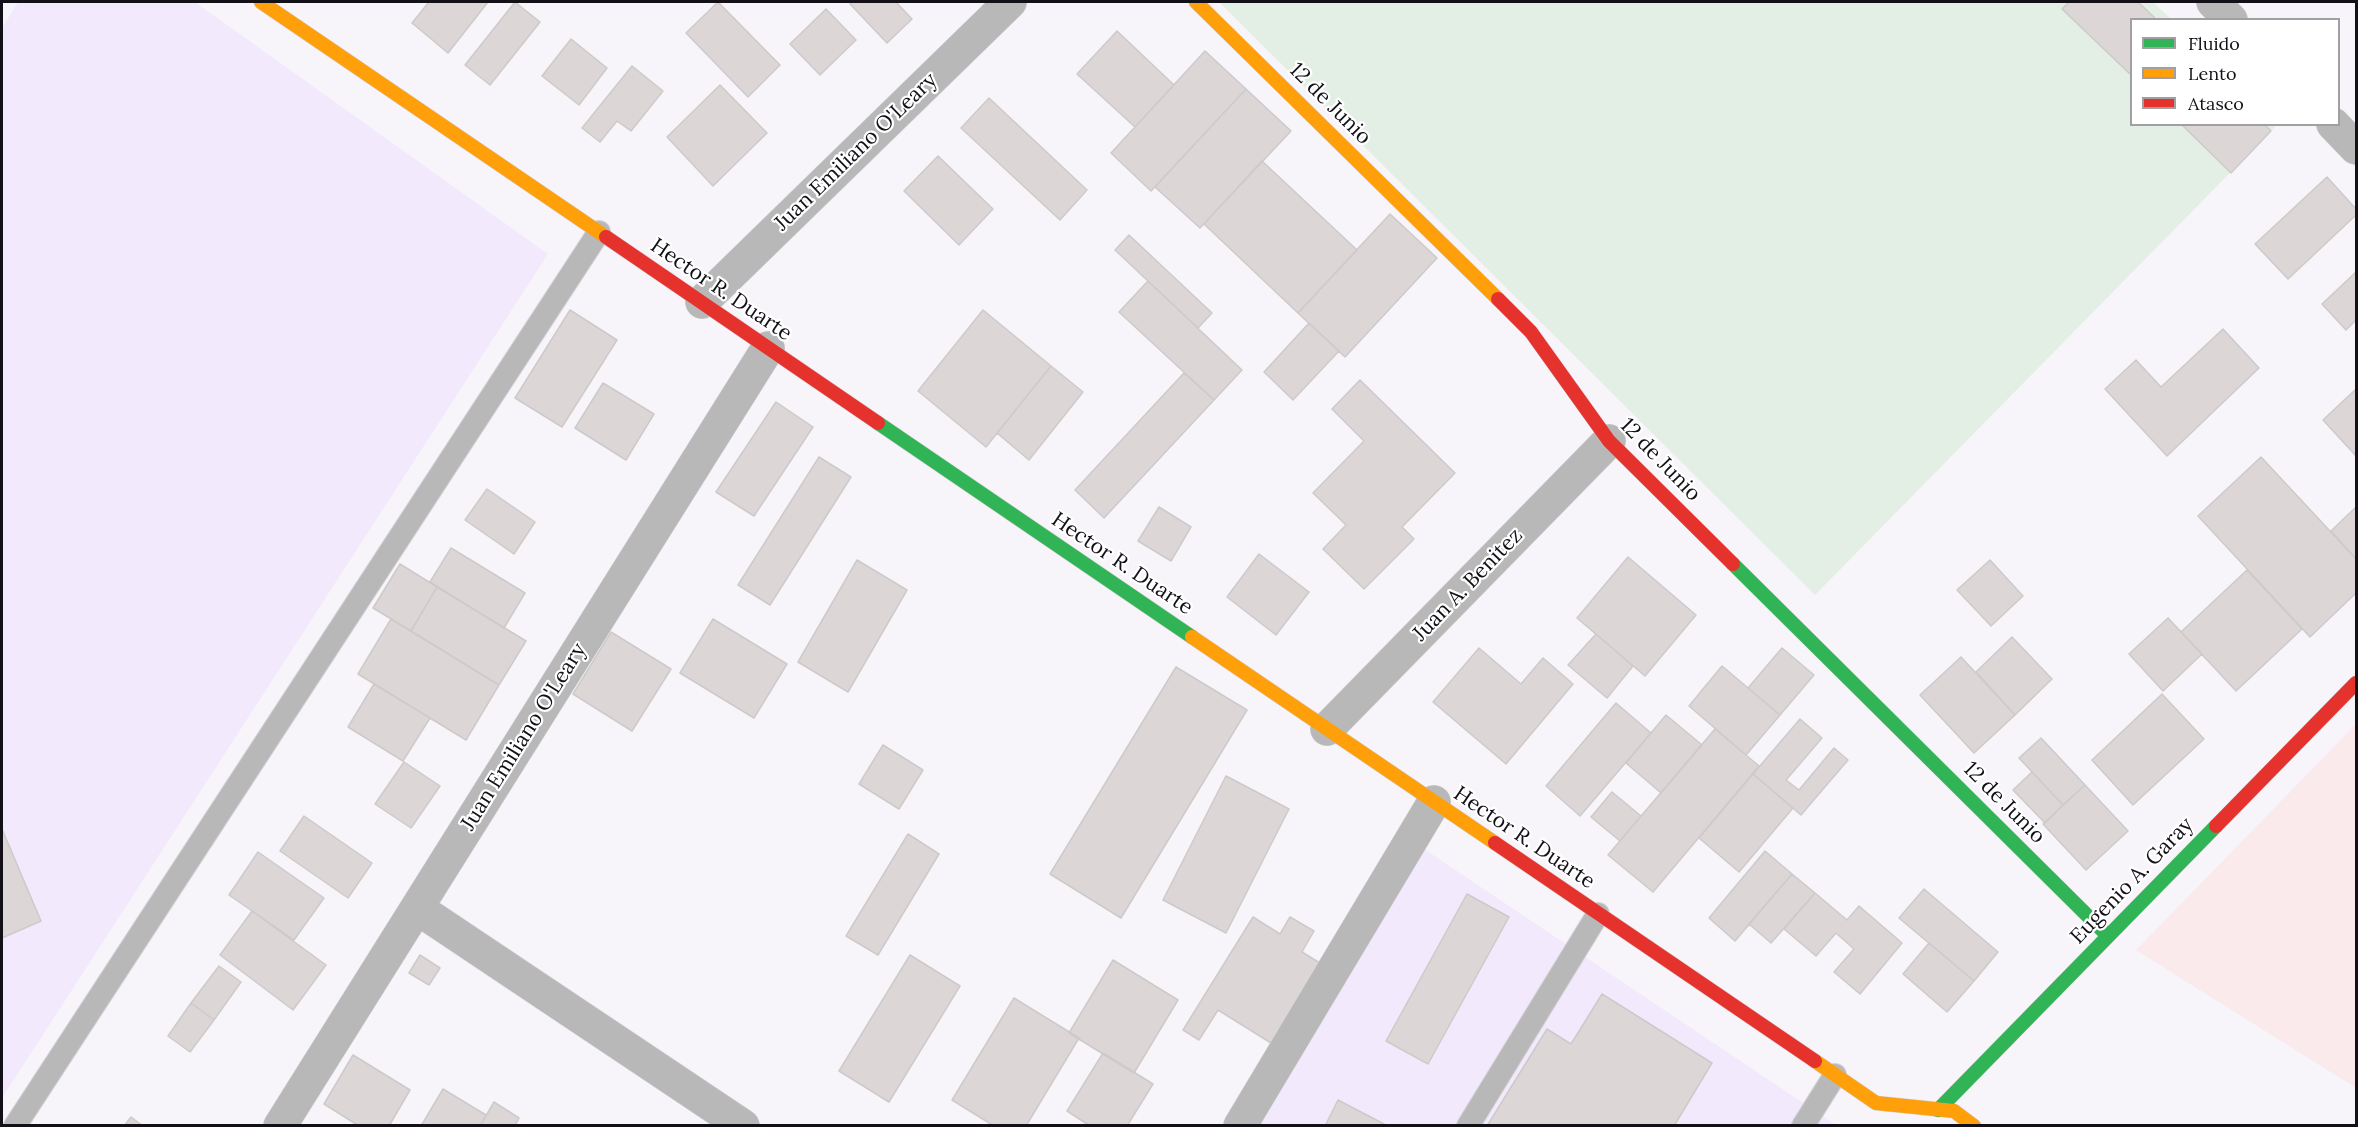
<!DOCTYPE html>
<html>
<head>
<meta charset="utf-8">
<style>
	body { margin:0 }
	#map { position:relative; width:2358px; height:1127px; overflow:hidden; background:#f7f4fa; font-family:Lora,serif }
	canvas { display:block }
	.frame { position:absolute; inset:0; border:3px solid #131017; pointer-events:none }
	.legend { position:absolute; left:2130px; top:18px; width:210px; height:108px; box-sizing:border-box; background:#fff; border:2px solid #a19fa2; margin:0; padding:8px 10px; list-style:none; font-size:18px; color:#131017 }
	.legend li { display:flex; align-items:center; gap:12px; height:30px }
	.legend b { width:30px; border:2px solid #a19fa2 }
</style>
</head>
<body>
<div id="map">
<canvas width="2358" height="1127"></canvas>
<div class="frame"></div>
<ul class="legend">
<li><b style="height:8px;background:#30b455"></b>Fluido</li>
<li><b style="height:8px;background:#ff9f0a"></b>Lento</li>
<li><b style="height:8px;background:#e5322d"></b>Atasco</li>
</ul>
</div>
<script>
const c = document.querySelector('canvas').getContext('2d');
c.lineJoin = 'round';
function paint(path, color) {
  c.fillStyle = color;
  c.fill(path, 'evenodd');
}
function strokePath(path, color, width, dash) {
  c.strokeStyle = color;
  c.lineWidth = width;
  c.lineCap = dash ? 'butt' : 'round';
  c.setLineDash(dash || []);
  c.stroke(path);
}
function drawText(font, color, halo, rows, align = 'center') {
  c.font = font + ' Lora,serif';
  c.lineWidth = 4.5;
  c.setLineDash([]);
  c.textBaseline = 'middle';
  c.strokeStyle = halo;
  c.fillStyle = color;
  for (const [text, x, y, turn = 0] of rows) {
    c.save();
    c.translate(x, y);
    c.rotate((+turn || 0) * Math.PI / 180);
    c.textAlign = isNaN(turn) ? turn : align;
    if (halo) c.strokeText(text, 0, 0);
    c.fillText(text, 0, 0);
    c.restore();
  }
}
paint(new Path2D(`
	M18 2H195L548 254 2 1098V28Z
	M1424 849 1836 1125 1254 1126Z`), '#f2eafc');
paint(new Path2D(`
	M2356 724V1088L2136 950Z`), '#faeaec');
paint(new Path2D(`
	M1219 2H2153L2171 19 2132 20V124L2276 126 1815 595Z`), '#e3efe5');
const building = new Path2D(`
	M429 2H488L448 53 412 23Z
	M515 2 540 22 490 85 465 65Z
	M718 2 780 65 748 97 686 33Z
	M853 2H896L912 19 887 43 850 4Z
	M2069 2H2138L2157 20H2132V76L2062 9Z
	M826 9 856 40 820 75 790 44Z
	M1117 31 1174 85 1135 127 1077 74Z
	M571 39 607 68 579 105 542 76Z
	M1205 51 1246 89 1151 191 1111 153Z
	M632 66 663 91 631 131 617 121 600 142 582 128Z
	M720 85 767 133 713 186 667 137Z
	M1246 89 1291 131 1200 228 1155 187Z
	M989 98 1087 190 1060 220 961 128Z
	M2181 124H2264L2271 131 2231 173Z
	M938 156 993 209 959 245 904 191Z
	M1262 161 1357 250 1298 313 1204 224Z
	M2327 177 2356 209V215L2288 279 2255 244Z
	M1390 214 1437 258 1345 357 1298 313Z
	M1129 235 1212 313 1198 328 1115 250Z
	M2356 272V320L2346 330 2322 304Z
	M1148 281 1242 370 1214 400 1119 312Z
	M570 310 617 340 562 427 515 398Z
	M983 310 1051 366 986 447 918 391Z
	M1309 323 1339 351 1293 400 1264 372Z
	M2223 329 2259 368 2167 456 2105 389 2136 360 2161 387Z
	M1051 366 1083 392 1029 460 997 433Z
	M1184 373 1214 400 1104 518 1075 490Z
	M1360 380 1455 473 1402 527 1414 539 1364 589 1323 549 1346 525 1313 493 1364 441 1332 409Z
	M603 383 654 414 626 460 575 428Z
	M2356 389V456L2323 420Z
	M776 402 813 427 754 516 716 492Z
	M819 457 851 477 770 605 738 585Z
	M2261 457 2356 559V593L2310 637 2198 516Z
	M487 489 535 522 514 554 465 520Z
	M1159 507 1191 527 1171 561 1138 541Z
	M2356 507V559L2331 531Z
	M451 548 525 593 504 628 430 582Z
	M1259 554 1309 592 1276 635 1227 597Z
	M1628 557 1696 615 1645 676 1577 618Z
	M857 560 907 590 848 692 798 662Z
	M1990 560 2023 596 1991 626 1957 590Z
	M400 564 437 587 411 631 373 608Z
	M2247 570 2302 629 2236 691 2181 632Z
	M437 587 526 641 499 685 411 631Z
	M2168 618 2202 654 2163 691 2129 654Z
	M391 619 499 685 466 740 358 674Z
	M713 619 787 664 754 718 680 673Z
	M611 632 671 669 632 731 573 694Z
	M1596 634 1633 666 1607 698 1568 665Z
	M2012 637 2052 679 2015 715 1976 672Z
	M1479 648 1521 684 1543 658 1573 684 1506 764 1433 702Z
	M1782 648 1814 675 1780 715 1748 688Z
	M1961 657 2015 715 1974 753 1920 695Z
	M1722 666 1780 715 1746 755 1689 706Z
	M1176 667 1247 710 1121 918 1050 874Z
	M374 684 430 718 403 761 348 727Z
	M2162 694 2204 739 2133 805 2092 760Z
	M1616 703 1651 733 1580 816 1546 786Z
	M1666 715 1702 745 1661 793 1626 763Z
	M1800 719 1822 738 1786 780 1799 790 1834 748 1848 760 1801 815 1753 774Z
	M1715 729 1759 766 1653 892 1608 855Z
	M2041 738 2085 785 2063 805 2019 758Z
	M883 745 923 770 899 809 859 784Z
	M404 762 440 786 411 828 375 804Z
	M2032 772 2063 805 2045 823 2013 790Z
	M1753 774 1793 808 1739 872 1699 838Z
	M1226 776 1289 809 1226 933 1163 900Z
	M2085 785 2128 831 2086 870 2043 824Z
	M1612 792 1641 816 1620 841 1591 817Z
	M304 816 372 863 348 898 280 851Z
	M2 829 41 921 2 938Z
	M908 834 939 854 878 955 846 936Z
	M1765 851 1792 874 1735 941 1709 918Z
	M258 852 324 898 294 940 229 895Z
	M1792 874 1815 893 1771 943 1749 924Z
	M1924 889 1998 952 1974 981 1899 918Z
	M1815 893 1847 920 1859 906 1902 943 1860 994 1834 972 1854 949 1836 933 1816 956 1784 929Z
	M1467 894 1509 917 1428 1064 1386 1041Z
	M252 911 326 965 293 1010 220 955Z
	M1253 917 1280 934 1290 917 1314 931 1302 952 1328 968 1279 1048 1218 1010 1199 1040 1183 1030Z
	M1929 943 1974 981 1947 1012 1903 974Z
	M420 955 440 968 429 985 409 973Z
	M910 955 960 986 889 1102 839 1071Z
	M1113 960 1178 1000 1134 1073 1069 1033Z
	M219 966 241 982 214 1020 191 1003Z
	M1602 994 1712 1063 1674 1126H1487L1547 1029 1571 1044Z
	M1014 998 1079 1038 1026 1126H994L952 1100Z
	M191 1003 214 1020 190 1052 168 1036Z
	M1103 1053 1153 1084 1127 1126H1090L1067 1111Z
	M353 1055 410 1090 389 1126H359L324 1104Z
	M443 1089 486 1115 480 1126H421Z
	M1338 1100 1384 1124 1383 1126H1325Z
	M494 1102 519 1118 515 1126H480Z
	M131 1117 143 1126H124Z`);
paint(building, '#dcd7d6');
strokePath(building, '#cdcac9', 1.5);
const lane = new Path2D(`
	M15 1126 599 232
	M1468 1126 1598 914
	M1803 1126 1835 1075`);
const street = new Path2D(`
	M2213 2 2231 20
	M2333 124 2356 148
	M702 302 1010 2
	M1327 729 1609 441
	M417 908 743 1126
	M280 1126 768 348
	M1240 1126 1434 802`);
const fast = new Path2D(`
	M878 423 1192 637
	M1733 564 2108 936
	M1938 1110 2216 826`);
const slow = new Path2D(`
	M261 2 606 237
	M1196 2 1498 299
	M1192 637 1495 843
	M1815 1061 1876 1103 1954 1111 1974 1126`);
const jam = new Path2D(`
	M606 237 878 423
	M1498 299 1531 332 1609 441 1733 564
	M2216 826 2356 683
	M1495 843 1815 1061`);
strokePath(lane, '#d3d0d5', 24);
strokePath(street, '#d3d0d5', 34);
strokePath(fast, '#d3d0d5', 15);
strokePath(slow, '#d3d0d5', 15);
strokePath(jam, '#d3d0d5', 15);
strokePath(lane, '#b9b8b8', 22);
strokePath(street, '#b9b8b8', 33);
strokePath(fast, '#30b455', 14);
strokePath(slow, '#ff9f0a', 14);
strokePath(jam, '#e5322d', 14);
drawText('21px', '#131017', '#fff', [
	["12 de Junio",1330,104,45],
	["Juan Emiliano O'Leary",856,152,-44],
	["Hector R. Duarte",721,290,34],
	["12 de Junio",1660,460,46],
	["Hector R. Duarte",1122,564,34],
	["Juan A. Benitez",1468,585,-46],
	["Juan Emiliano O'Leary",524,737,-58],
	["12 de Junio",2004,803,45],
	["Hector R. Duarte",1524,838,34],
	["Eugenio A. Garay",2132,881,-46]
]);
</script>
</body>
</html>
